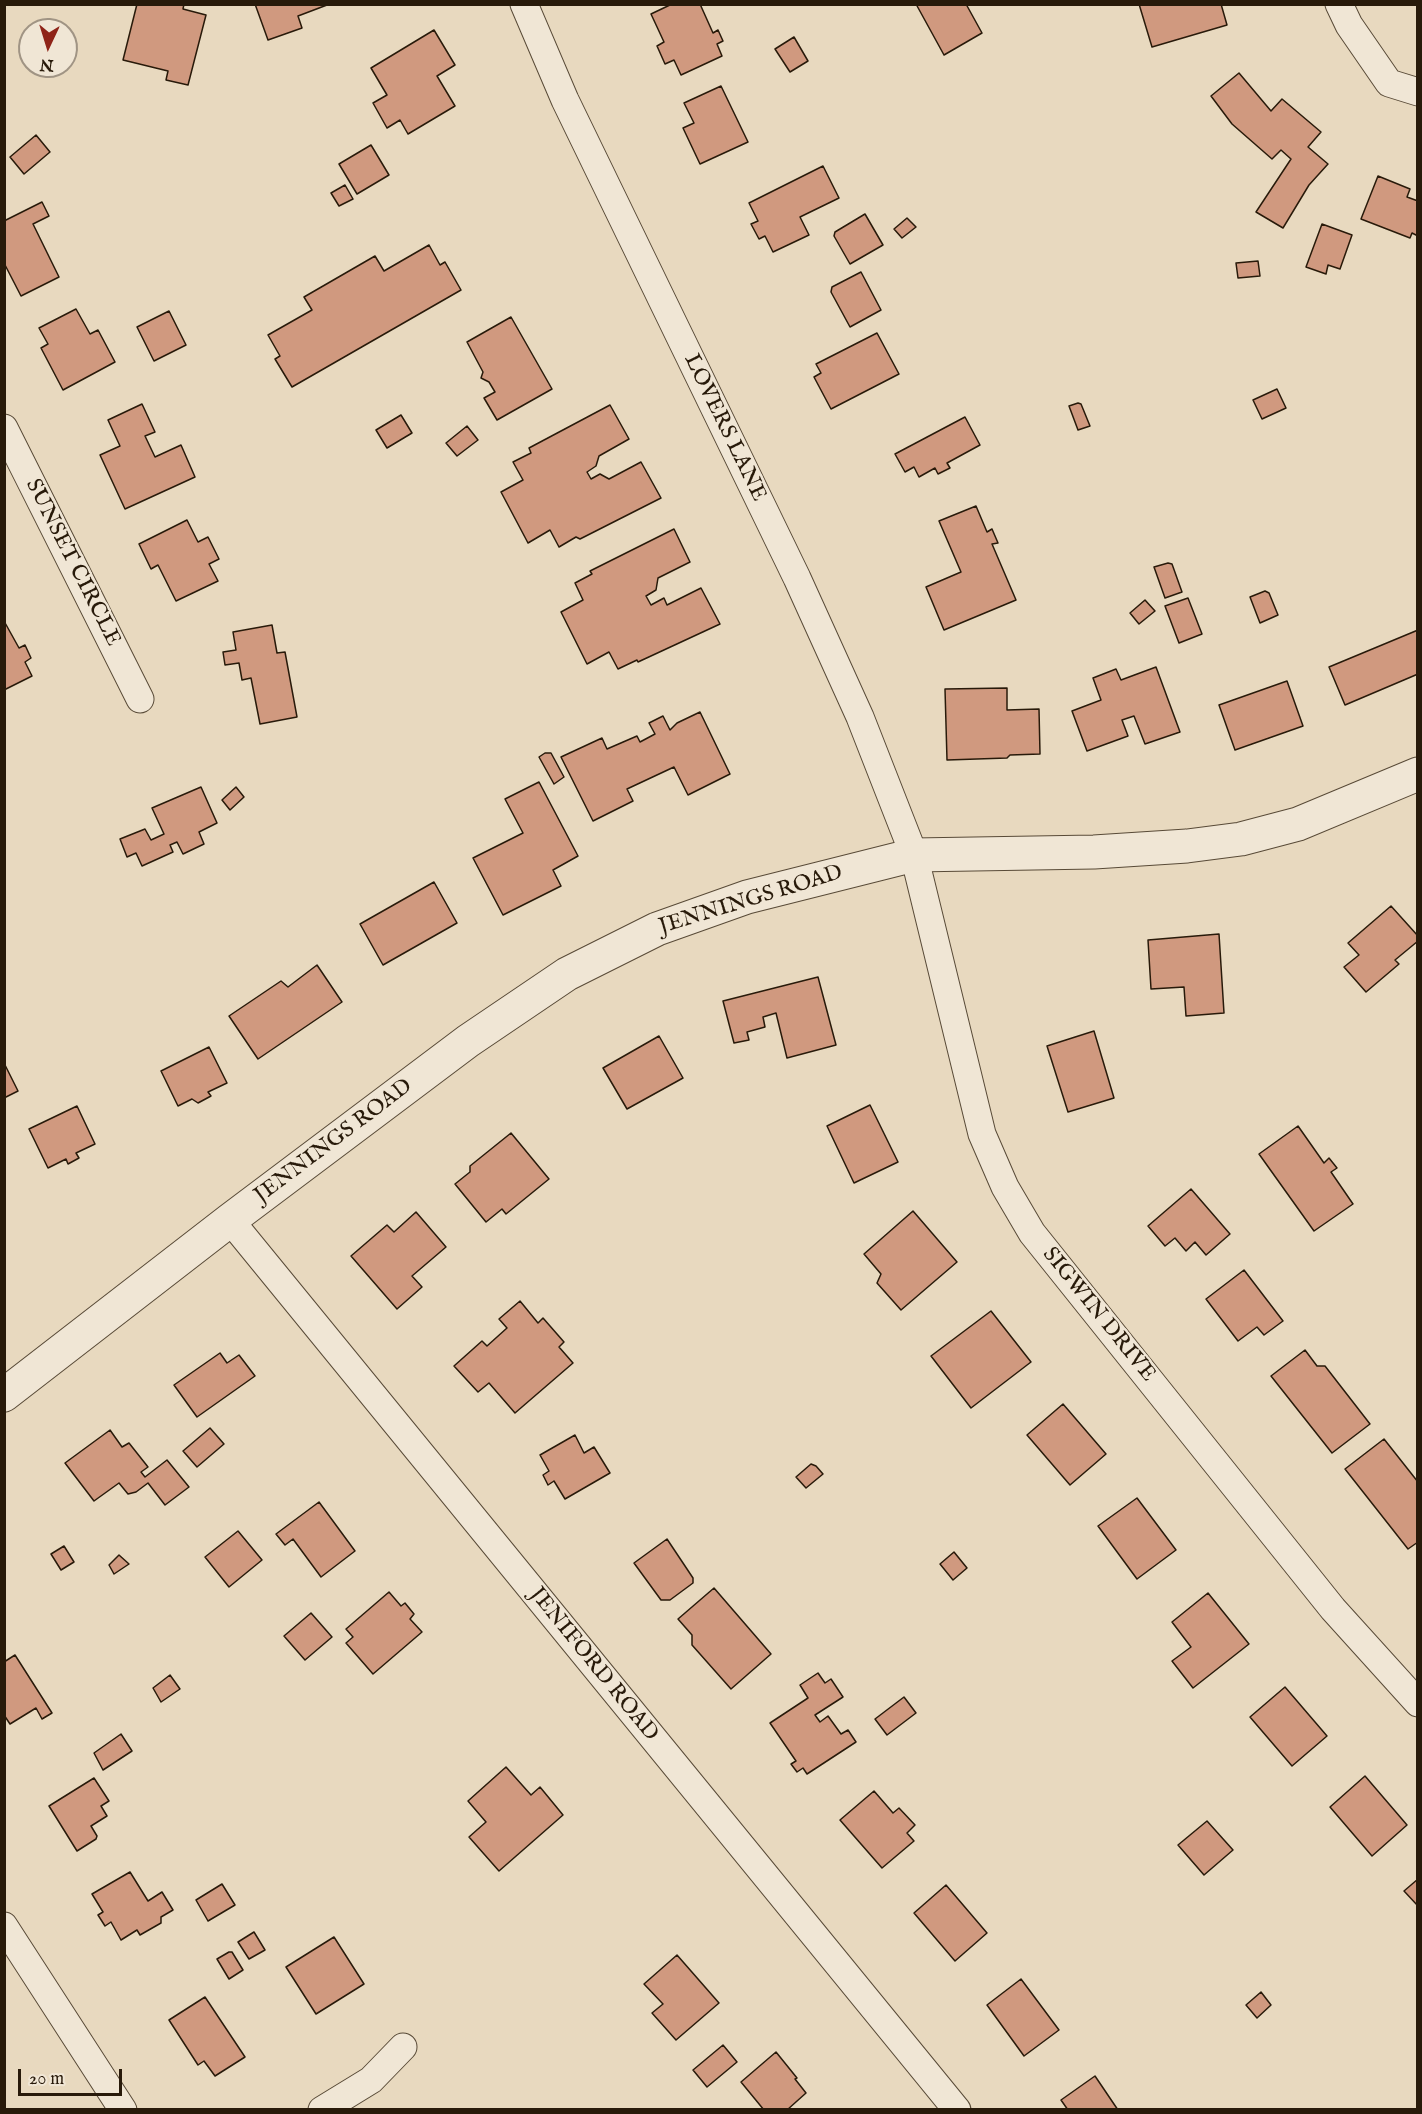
<!DOCTYPE html>
<html>
<head>
<meta charset="utf-8">
<style>
	body { margin:0 }
	#map { position:relative; width:1422px; height:2114px; overflow:hidden; background:#e8d9bf; font-family:"IM FELL English",serif }
	canvas { display:block }
	.frame { position:absolute; inset:0; border:6px solid #281a0a; pointer-events:none }
	.north { position:absolute; left:18px; top:18px; width:60px; height:60px; box-sizing:border-box; background:#f0e6d5; border:2px solid #a09484; border-radius:50%; rotate:184deg; font-size:16px; font-weight:700; line-height:24px; text-align:center; color:#281a0a }
	.north::after { content:''; display:block; margin:auto; width:21px; height:27px; background:#8f2418; clip-path:polygon(50% 0,100% 100%,50% 72%,0 100%) }
	.scale { position:absolute; left:18px; top:2069px; width:104px; height:27px; box-sizing:border-box; border:3px solid #281a0a; border-top:0; padding-left:8px; font-size:18px; line-height:21px; white-space:nowrap; color:#281a0a; -webkit-text-stroke:4px #f0e6d5; paint-order:stroke }
</style>
</head>
<body>
<div id="map">
<canvas width="1422" height="2114"></canvas>
<div class="frame"></div>
<div class="north">N</div>
<div class="scale">20 m</div>
</div>
<script>
const c = document.querySelector('canvas').getContext('2d');
c.lineJoin = 'round';
function paint(path, color) {
  c.fillStyle = color;
  c.fill(path, 'evenodd');
}
function strokePath(path, color, width, dash) {
  c.strokeStyle = color;
  c.lineWidth = width;
  c.lineCap = dash ? 'butt' : 'round';
  c.setLineDash(dash || []);
  c.stroke(path);
}
function drawText(font, color, halo, rows, align = 'center') {
  c.font = font + ' "IM FELL English",serif';
  c.lineWidth = 4.5;
  c.setLineDash([]);
  c.textBaseline = 'middle';
  c.strokeStyle = halo;
  c.fillStyle = color;
  for (const [text, x, y, turn = 0] of rows) {
    c.save();
    c.translate(x, y);
    c.rotate((+turn || 0) * Math.PI / 180);
    c.textAlign = isNaN(turn) ? turn : align;
    if (halo) c.strokeText(text, 0, 0);
    c.fillText(text, 0, 0);
    c.restore();
  }
}
const building = new Path2D(`
	M137 4H184L183 9 206 15 188 85 166 80 168 71 123 60Z
	M255 4H327V5L298 16 302 28 268 40Z
	M672 4H700L713 33 718 30 723 41 717 44 722 56 681 75 674 60 665 64 657 46 664 42 651 14Z
	M916 4H966L982 33 944 55Z
	M1139 4H1221L1227 25 1152 47Z
	M434 30 455 65 437 76 455 106 408 134 400 120 387 128 373 103 387 95 371 68Z
	M794 37 808 61 790 72 775 49Z
	M1239 73 1271 111 1282 99 1321 132 1308 147 1328 164 1309 185 1283 228 1256 212 1291 159 1281 150 1272 159 1232 124 1211 96Z
	M721 86 748 142 700 164 683 128 694 123 684 103Z
	M36 135 50 152 24 174 10 157Z
	M371 145 389 175 357 194 339 164Z
	M823 166 839 198 800 217 809 235 773 252 765 236 759 239 751 224 758 221 749 203Z
	M1378 176 1410 189 1407 197 1418 201V236L1412 233 1410 238 1361 219Z
	M345 185 353 199 339 206 331 193Z
	M42 202 49 216 33 224 59 277 21 296 4 263V221Z
	M865 214 883 245 850 264 834 236 835 232Z
	M907 218 916 227 902 238 894 229Z
	M1322 224 1352 235 1340 269 1328 265 1326 274 1306 267Z
	M429 245 440 265 445 262 461 290 292 387 275 359 280 356 268 335 312 310 304 297 375 256 384 271Z
	M1258 261 1260 276 1238 278 1236 263Z
	M861 272 881 310 850 327 831 292 832 287Z
	M76 309 90 334 98 330 115 362 63 390 41 348 48 344 39 328Z
	M169 311 186 345 154 361 137 327Z
	M511 317 552 389 497 420 484 398 495 392 489 382 481 378 483 372 467 342Z
	M877 333 899 374 831 409 814 377 821 373 816 364Z
	M1277 389 1286 408 1262 419 1253 400Z
	M1078 403 1081 404 1090 426 1078 430 1069 406Z
	M142 404 155 432 145 436 155 457 181 445 195 477 125 509 100 455 120 446 108 420Z
	M610 405 629 439 599 456 596 466 587 472 591 479 600 474 609 479 641 462 661 498 580 539 576 537 559 547 550 530 528 543 501 492 523 480 513 462 531 453 529 448Z
	M401 415 412 433 387 448 376 430Z
	M965 417 980 445 947 463 950 468 938 474 935 468 919 477 914 467 905 472 895 454Z
	M467 426 478 440 457 456 446 443Z
	M976 506 987 532 992 529 998 543 992 544 1016 600 944 630 926 587 961 572 939 521Z
	M187 520 198 542 208 537 219 559 209 564 218 581 176 601 158 565 151 569 139 544Z
	M674 529 690 562 658 578 656 590 646 596 651 605 664 598 667 605 701 588 720 624 638 662 637 660 618 669 609 652 587 664 561 612 583 600 575 583 592 574 590 571Z
	M1168 563 1172 564 1182 592 1165 598 1154 567Z
	M1265 591 1269 593 1278 615 1260 623 1250 597Z
	M1188 598 1202 634 1179 643 1165 606Z
	M1145 600 1155 611 1139 624 1130 613Z
	M4 621 19 648 25 645 31 658 25 662 32 676 4 690Z
	M272 625 277 653 285 652 297 717 260 724 251 678 242 680 239 663 225 665 223 652 236 650 233 632Z
	M1418 630V674L1345 705 1329 667Z
	M1156 667 1180 732 1145 744 1134 716 1122 720 1128 736 1087 751 1072 711 1101 700 1093 678 1116 669 1121 680Z
	M1287 681 1303 726 1235 750 1219 705Z
	M1007 688V710L1039 709 1040 754 1010 755 1007 758 947 760 945 689Z
	M700 712 730 774 688 795 674 767 627 789 633 801 593 821 561 757 602 738 607 749 637 736 640 742 655 734 649 723 663 716 670 730 677 723Z
	M545 753H551L564 777 554 784 539 757Z
	M539 782 578 856 553 870 561 886 503 915 473 858 523 833 505 799Z
	M201 787 217 823 199 832 204 844 183 854 177 842 170 845 173 852 142 866 136 853 127 857 120 839 145 829 151 840 164 834 152 808Z
	M236 787 244 797 230 810 222 800Z
	M434 882 457 923 383 965 360 924Z
	M1391 906 1418 936V941L1395 960 1399 964 1366 992 1344 967 1359 955 1348 943Z
	M1219 934 1224 1013 1186 1016 1184 987 1151 989 1148 940Z
	M317 965 342 1002 258 1059 229 1016 281 981 288 987Z
	M818 977 836 1045 787 1058 776 1013 763 1017 765 1027 747 1032 749 1040 734 1043 723 1001Z
	M1094 1031 1114 1098 1068 1112 1047 1046Z
	M659 1036 683 1078 627 1109 603 1068Z
	M209 1047 227 1083 208 1092 211 1096 198 1103 192 1099 178 1106 161 1071Z
	M4 1063 18 1091 4 1098Z
	M870 1105 898 1162 854 1183 827 1126Z
	M77 1106 95 1144 76 1153 79 1158 68 1164 66 1159 48 1168 29 1129Z
	M1298 1126 1324 1163 1329 1158 1337 1168 1331 1172 1353 1204 1314 1231 1259 1154Z
	M511 1133 549 1179 506 1214 502 1209 486 1222 455 1184 470 1172V1166Z
	M1191 1189 1230 1234 1206 1255 1195 1242 1186 1251 1175 1238 1165 1246 1148 1226Z
	M913 1211 957 1262 901 1310 877 1283 881 1274 864 1254Z
	M416 1212 446 1247 412 1276 422 1287 397 1309 351 1256 387 1225 394 1232Z
	M1244 1270 1283 1321 1264 1335 1257 1327 1238 1341 1206 1299Z
	M520 1301 538 1323 543 1318 564 1342 559 1347 573 1363 515 1413 489 1383 478 1392 454 1366 482 1341 487 1346 507 1328 499 1319Z
	M991 1311 1031 1362 971 1408 931 1356Z
	M1305 1350 1317 1366H1325L1370 1424 1332 1453 1271 1376Z
	M220 1353 227 1363 239 1355 255 1376 197 1417 174 1385Z
	M1063 1404 1106 1454 1070 1485 1027 1435Z
	M210 1428 224 1444 197 1467 183 1451Z
	M110 1430 122 1447 129 1443 148 1467 141 1472 145 1477 167 1460 189 1487 165 1505 148 1483 136 1492 128 1494 119 1483 94 1501 65 1463Z
	M575 1435 584 1453 594 1447 610 1473 565 1499 554 1481 548 1485 543 1475 549 1471 540 1455Z
	M1384 1439 1418 1482V1542L1408 1549 1345 1469Z
	M811 1464 816 1466 823 1474 806 1488 796 1477Z
	M1137 1498 1176 1550 1137 1579 1098 1526Z
	M319 1502 355 1551 321 1577 293 1539 285 1545 276 1534Z
	M238 1531 262 1560 229 1587 205 1557Z
	M667 1539 693 1578V1583L670 1600H661L634 1563Z
	M64 1546 74 1562 61 1570 51 1554Z
	M954 1552 967 1568 953 1580 940 1564Z
	M119 1555 129 1564 114 1574 109 1565Z
	M714 1588 771 1654 731 1689 692 1645V1635L678 1619Z
	M389 1592 401 1606 405 1603 414 1614 410 1619 422 1632 373 1674 346 1643 353 1637 346 1629Z
	M1208 1593 1249 1644 1193 1688 1172 1661 1191 1647 1172 1622Z
	M311 1613 332 1637 305 1660 284 1636Z
	M15 1655 52 1713 42 1719 36 1708 10 1724 4 1715V1662Z
	M818 1673 825 1683 831 1679 843 1697 815 1715 820 1722 828 1716 841 1734 848 1730 856 1742 807 1774 803 1768 797 1772 791 1764 796 1761 770 1723 808 1698 800 1685Z
	M170 1675 180 1689 161 1702 153 1688Z
	M1285 1687 1327 1736 1292 1766 1250 1717Z
	M904 1697 916 1713 887 1735 875 1719Z
	M121 1734 132 1751 103 1770 94 1753Z
	M506 1767 531 1795 540 1787 563 1815 499 1871 469 1837 486 1822 468 1801Z
	M1365 1776 1407 1825 1372 1856 1330 1807Z
	M94 1778 109 1801 101 1806 107 1816 91 1826 97 1836 96 1839 77 1851 49 1806Z
	M874 1791 893 1813 899 1808 915 1825 907 1833 914 1841 882 1868 840 1820Z
	M1207 1821 1233 1850 1204 1875 1178 1845Z
	M130 1872 148 1901 162 1892 173 1910 161 1917V1923L140 1935 137 1930 121 1940 111 1922 105 1926 98 1915 103 1912 92 1894Z
	M1418 1879V1906L1404 1891Z
	M222 1884 235 1905 208 1921 196 1900Z
	M946 1885 987 1933 955 1961 914 1913Z
	M254 1932 265 1950 249 1959 238 1942Z
	M334 1937 364 1984 316 2014 286 1967Z
	M229 1952H232L243 1970 229 1979 217 1959Z
	M677 1955 719 2003 676 2040 652 2013 663 2004 644 1984Z
	M1021 1979 1059 2030 1024 2056 987 2005Z
	M1261 1992 1271 2005 1257 2018 1246 2005Z
	M205 1997 245 2057 215 2076 204 2061 198 2065 169 2020Z
	M723 2045 737 2062 707 2087 693 2070Z
	M776 2052 797 2078 795 2079 806 2093 787 2110H764L741 2082Z
	M1095 2076 1118 2110H1068L1061 2100Z`);
paint(building, '#d0997f');
strokePath(building, '#281a0a', 1.5);
const minor = new Path2D(`
	M524 4 565 100 797 578 860 717 914 855 982 1134 1005 1187 1032 1233 1333 1609 1418 1703
	M1339 4 1349 25 1389 83 1418 92
	M4 428 140 699
	M230 1220 957 2110
	M4 1926 123 2110
	M322 2110 371 2080 403 2047`);
const tertiary = new Path2D(`
	M4 1395 230 1220 468 1041 567 974 657 929 747 897 914 855 1094 852 1187 846 1241 839 1298 824 1418 774`);
strokePath(minor, '#584a37', 29);
strokePath(tertiary, '#584a37', 35);
strokePath(minor, '#f0e6d5', 27);
strokePath(tertiary, '#f0e6d5', 33);
drawText('22px', '#281a0a', '#f0e6d5', [
	["LOVERS LANE",724,428,64],
	["SUNSET CIRCLE",72,563,63],
	["JENNINGS ROAD",751,901,-17],
	["JENNINGS ROAD",334,1142,-37],
	["SIGWIN DRIVE",1098,1315,51],
	["JENIFORD ROAD",593,1665,51]
]);
</script>
</body>
</html>
